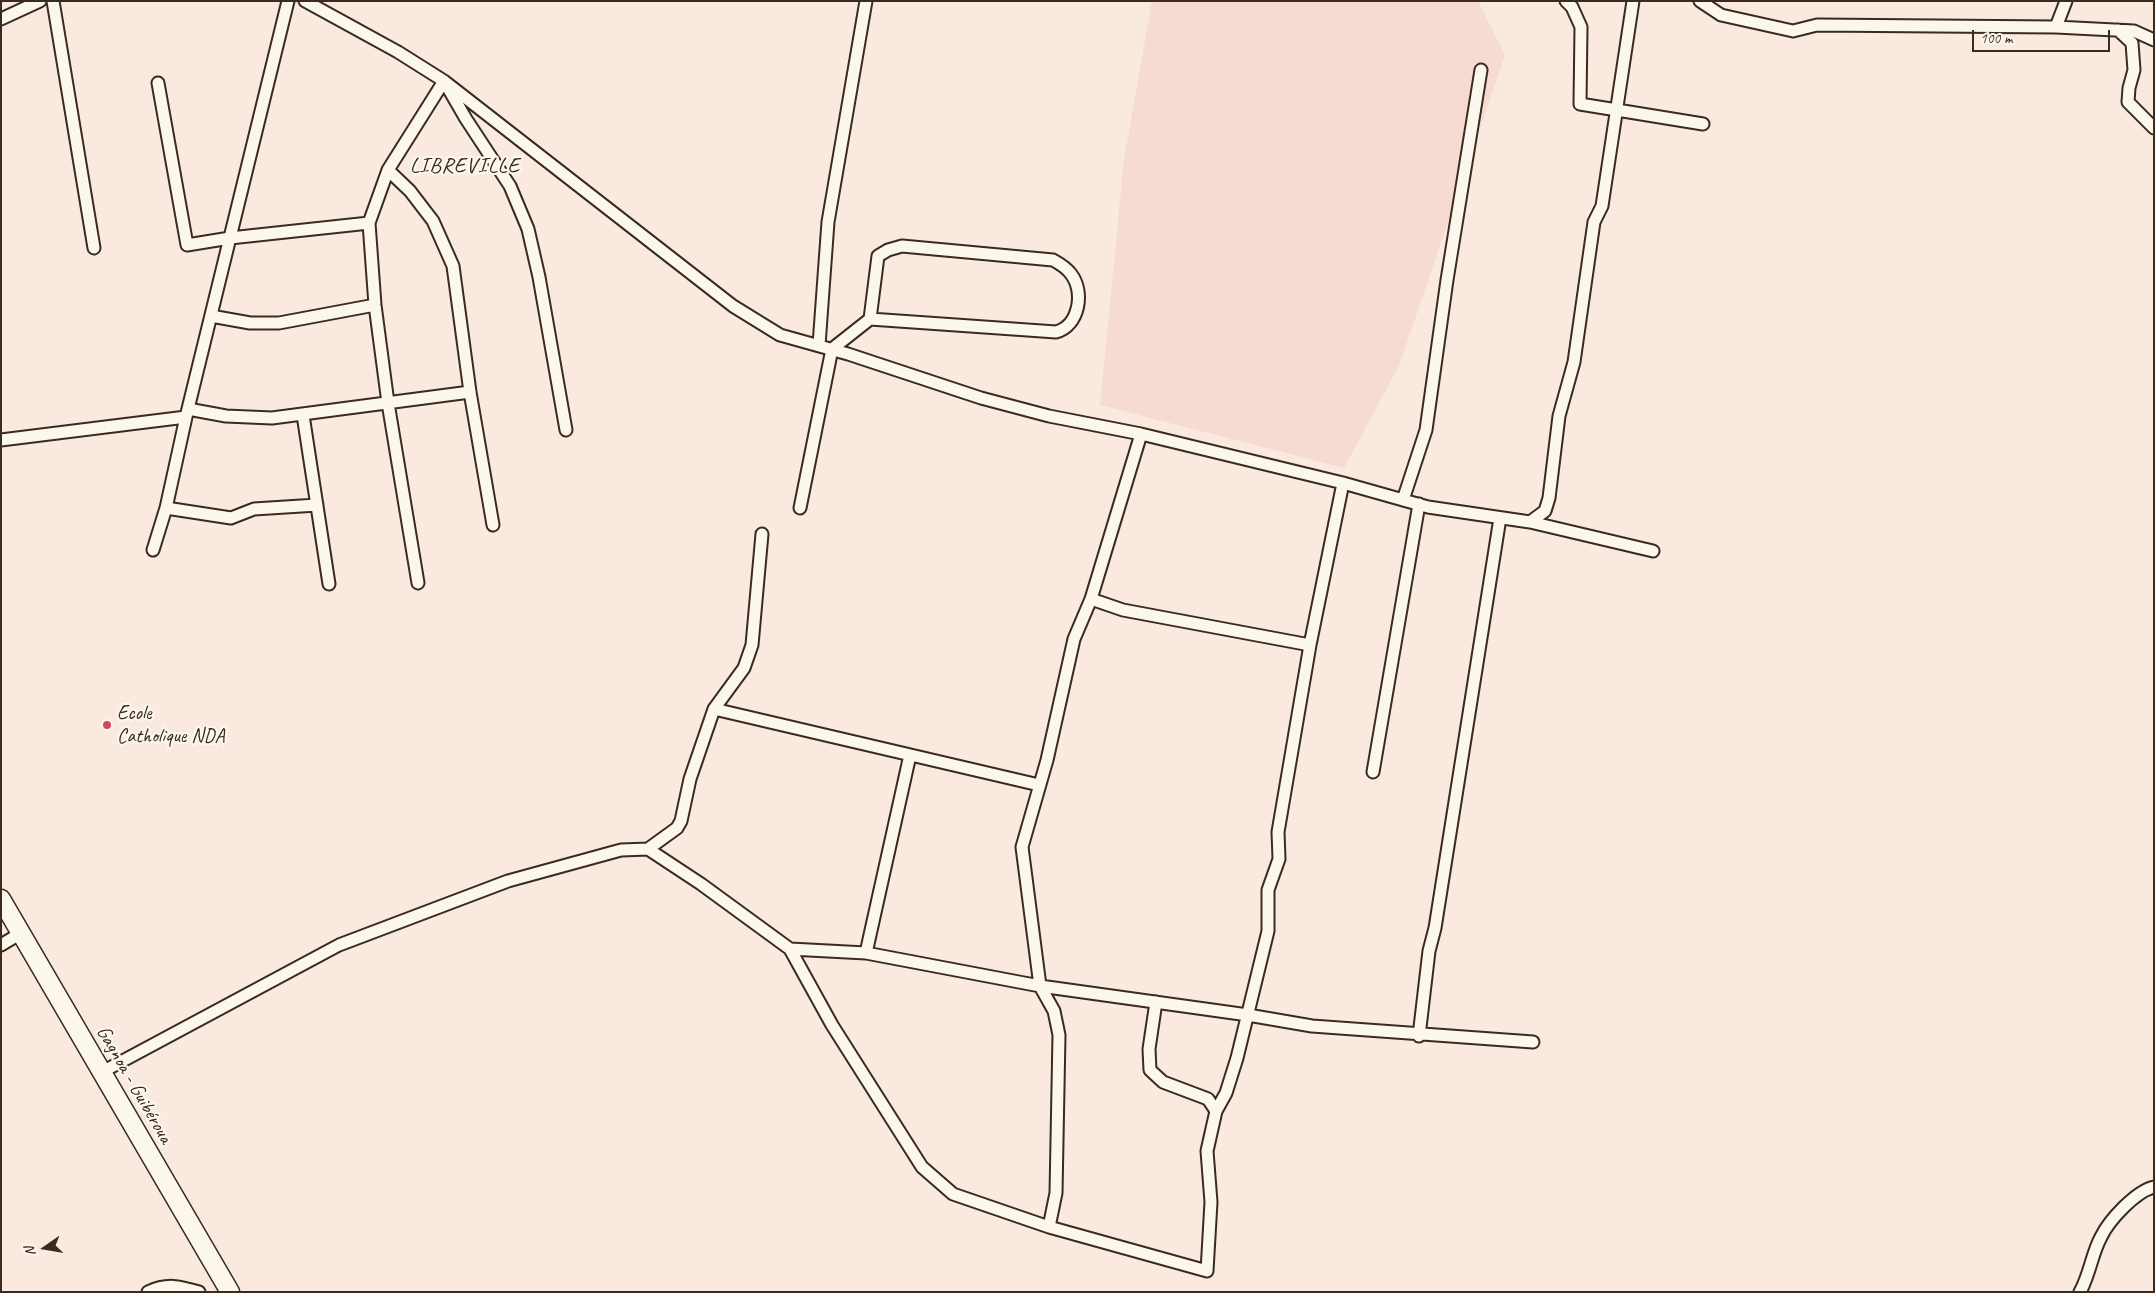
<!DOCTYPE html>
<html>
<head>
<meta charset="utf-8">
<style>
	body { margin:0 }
	#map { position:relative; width:2155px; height:1293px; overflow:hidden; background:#fae9df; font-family:Caveat,sans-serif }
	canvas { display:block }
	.frame { position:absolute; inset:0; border:2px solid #3b2a1e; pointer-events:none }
	.north { position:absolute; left:20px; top:1223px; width:50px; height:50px; -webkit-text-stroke:4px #fbf7ec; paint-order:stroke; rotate:257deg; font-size:14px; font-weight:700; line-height:20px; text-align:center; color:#3b2a1e }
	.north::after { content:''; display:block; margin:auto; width:18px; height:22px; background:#3b2a1e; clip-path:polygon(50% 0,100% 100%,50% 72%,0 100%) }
	.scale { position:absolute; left:1972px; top:30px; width:138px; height:22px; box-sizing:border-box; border:2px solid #3b2a1e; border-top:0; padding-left:6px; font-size:15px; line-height:18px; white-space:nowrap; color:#3b2a1e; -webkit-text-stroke:4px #fbf7ec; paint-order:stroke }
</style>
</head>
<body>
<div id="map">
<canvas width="2155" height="1293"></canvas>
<div class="frame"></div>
<div class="north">N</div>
<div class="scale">100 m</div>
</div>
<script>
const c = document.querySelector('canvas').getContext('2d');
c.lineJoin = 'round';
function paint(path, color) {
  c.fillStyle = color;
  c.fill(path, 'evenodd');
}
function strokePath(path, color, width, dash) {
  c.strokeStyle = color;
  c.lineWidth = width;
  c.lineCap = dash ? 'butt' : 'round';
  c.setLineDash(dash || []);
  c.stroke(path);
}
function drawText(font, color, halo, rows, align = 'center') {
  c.font = font + ' Caveat,sans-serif';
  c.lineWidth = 4.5;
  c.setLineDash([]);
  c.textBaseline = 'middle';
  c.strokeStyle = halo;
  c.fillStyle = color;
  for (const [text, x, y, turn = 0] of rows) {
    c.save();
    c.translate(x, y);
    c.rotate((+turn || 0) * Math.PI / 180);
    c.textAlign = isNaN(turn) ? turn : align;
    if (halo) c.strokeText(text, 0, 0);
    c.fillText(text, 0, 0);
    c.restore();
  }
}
paint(new Path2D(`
	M1152 1H1478L1505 55 1399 366 1344 468 1100 405 1124 159Z`), '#f6dbd2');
const street = new Path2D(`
	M53 1 94 248
	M305 1 398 52 444 81 733 306 780 335 848 354 981 398 1049 416 1141 434 1343 483 1428 507 1530 522 1653 551
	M1566 1 1572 7 1581 27 1580 104 1703 124
	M1700 1 1721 15 1793 31 1817 25 2056 27 2134 31 2154 40
	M1 19 40 1
	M2056 27 2066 1
	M2118 30 2132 43 2134 70 2129 88 2128 102 2154 128
	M158 83 187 245 230 238 369 223
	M388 170 410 191 433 221 453 266 470 392 493 525
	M211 316 250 323H279L375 305
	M819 345 828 222 866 1
	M188 409 226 416 272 418 470 392
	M303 415 329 584
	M1 440 186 417
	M1403 500 1426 430 1447 280 1481 70
	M166 508 231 518 254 509 317 505
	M800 508 832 349 870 319 1056 332C1079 326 1085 292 1071 274 1066 267 1060 264 1053 260L902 246 888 250 878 256 870 319
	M1530 522 1545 511 1549 498 1559 416 1574 362 1594 222 1602 206 1633 1
	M153 550 166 508 186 417 288 1
	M418 583 388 403 375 305 369 223 388 170 444 81 466 119 510 186 528 229 539 277 566 430
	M1091 599 1123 610 1310 645
	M714 709 1039 785
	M1373 772 1419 504
	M648 849 677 828 681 821 690 779 714 709 744 668 752 645 762 534
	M1 945 21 933
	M790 949 832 1025 922 1167 953 1194 1049 1227 1207 1271 1211 1202 1207 1151 1216 1111 1226 1093 1237 1058 1268 931V890L1279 859 1278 832 1310 645 1343 483
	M866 953 910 755
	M1156 1002 1149 1049 1150 1070 1163 1082 1208 1099 1216 1111
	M1419 1036 1429 951 1435 928 1500 518
	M102 1072 339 945 508 881 621 850 648 849 701 884 790 949 866 953 1040 986 1248 1015 1312 1026 1533 1042
	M1049 1227 1056 1193 1059 1035 1054 1011 1040 986 1022 847 1047 760 1074 639 1091 599 1141 434
	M148 1292C167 1283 179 1286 199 1292
	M2080 1292C2090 1274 2092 1253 2101 1237 2109 1220 2136 1191 2154 1187`);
const primary = new Path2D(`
	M1 899 230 1292`);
strokePath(street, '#3b2a1e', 15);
strokePath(primary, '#3b2a1e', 21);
strokePath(street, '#fbf7ec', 11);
strokePath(primary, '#fbf7ec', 18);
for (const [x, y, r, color] of [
	[107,725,5,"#d1495b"]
]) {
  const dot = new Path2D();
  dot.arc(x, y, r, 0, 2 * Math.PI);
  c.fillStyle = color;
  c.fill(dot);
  strokePath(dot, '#fbf7ec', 2);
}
drawText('20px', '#3b2a1e', '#fbf7ec', [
	["Ecole",117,714],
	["Catholique NDA",117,737]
], 'left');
drawText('20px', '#3b2a1e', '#fbf7ec', [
	["Gagnoa - Guibéroua",134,1085,60]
]);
c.letterSpacing = '1px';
drawText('22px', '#3b2a1e', '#fbf7ec', [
	["LIBREVILLE",465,166]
]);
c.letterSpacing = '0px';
</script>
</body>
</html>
